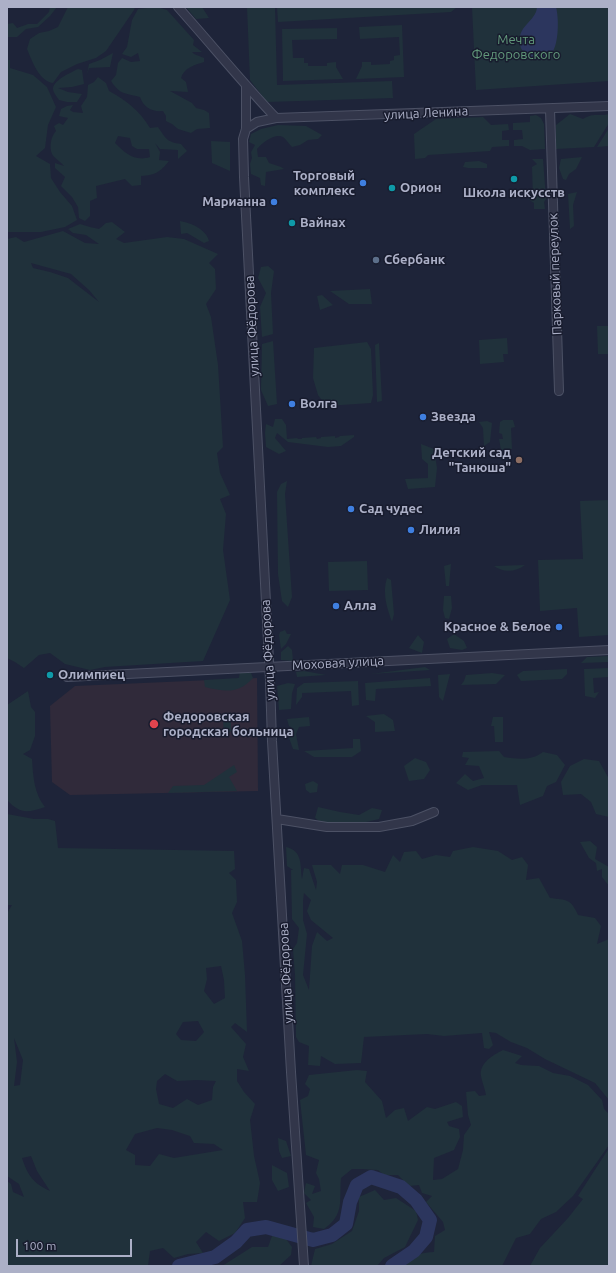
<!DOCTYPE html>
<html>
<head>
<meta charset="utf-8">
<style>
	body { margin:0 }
	#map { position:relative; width:616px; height:1273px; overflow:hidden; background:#1e2439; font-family:Ubuntu,sans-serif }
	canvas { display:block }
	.frame { position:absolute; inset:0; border:8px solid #acb0c7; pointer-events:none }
	.scale { position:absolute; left:16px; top:1239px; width:116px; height:18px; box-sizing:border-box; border:2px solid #acb0c7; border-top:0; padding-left:5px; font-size:12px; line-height:14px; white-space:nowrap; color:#acb0c7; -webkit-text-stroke:3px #181c2e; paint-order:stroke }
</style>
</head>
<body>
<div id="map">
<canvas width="616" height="1273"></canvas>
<div class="frame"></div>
<div class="scale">100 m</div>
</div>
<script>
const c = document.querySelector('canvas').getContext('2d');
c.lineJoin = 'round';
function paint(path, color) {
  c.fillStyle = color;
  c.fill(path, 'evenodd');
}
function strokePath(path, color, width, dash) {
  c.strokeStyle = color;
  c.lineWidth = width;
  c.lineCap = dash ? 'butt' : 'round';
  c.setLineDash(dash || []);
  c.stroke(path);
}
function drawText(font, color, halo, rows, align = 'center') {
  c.font = font + ' Ubuntu,sans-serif';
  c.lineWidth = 3;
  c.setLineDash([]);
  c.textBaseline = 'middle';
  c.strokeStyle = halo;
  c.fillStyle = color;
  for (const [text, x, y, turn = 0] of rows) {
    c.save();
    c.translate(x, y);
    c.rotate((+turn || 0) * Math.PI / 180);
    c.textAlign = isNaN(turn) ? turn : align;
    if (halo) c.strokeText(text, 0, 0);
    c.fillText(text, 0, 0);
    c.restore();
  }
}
paint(new Path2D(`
	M257 678 258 791 70 795 52 782 50 706 75 686Z`), '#302a3a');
paint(new Path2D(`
	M50 7H57L50 16 38 27 26 29 17 37H8L7 24 13 23 17 28 28 24H37L49 12Z
	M68 7H135L134 10 106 51 96 58 77 64 61 72 53 83C39 81 32 61 27 49L30 39 39 33 49 31 58 27Z
	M146 7H157L167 10 194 40 193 45 202 52H192L194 54 204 58V62C194 65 184 68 181 78L186 82 188 92 170 91 192 103 196 108 204 110 209 113 210 128 197 129 191 133 178 129 172 124 166 121V116L163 111C152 112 144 108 140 97 125 93 120 95 111 81L116 75 118 63 122 58 131 62 140 61 138 53 131 57 122 54 127 47 132 20 138 9 147 8Z
	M186 7H202L209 18 196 19Z
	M247 7 252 8V7H275L277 85 392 81 393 98 267 102 250 80Z
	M277 7H457L451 12 278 22Z
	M472 7H609V81L476 90Z
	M402 25 404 77 356 79 362 66V62H371V65L390 64V61L394 60V56L400 55 399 37 360 39 359 27Z
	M337 28V39L292 40 293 58H304V63H308V66H327V63L336 62V67L343 79 283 81 282 29Z
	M113 53 110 67 89 68 87 75 89 64 100 60Z
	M7 60H10V68L33 75 47 87 56 107 48 125 45 148 36 156 50 164 51 178 60 192 72 206 77 220 65 227 41 232H7Z
	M78 69 82 70 84 84 72 87 58 88 68 92 82 94 77 102H67L59 100C57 97 53 92 53 89 53 80 72 72 78 69Z
	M98 77 106 83 109 91C126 100 140 111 150 128L158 127C166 139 167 142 181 144L187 151 178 159V150L160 149 155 143 160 152 159 160 169 161C160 172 156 175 141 176V185L132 186 125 179 96 186 97 198 90 201V216L85 221 79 218 78 207 72 197 61 186 65 177 55 168V163L64 166C61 162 54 158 52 154 49 147 51 136 56 131L54 126 59 123 63 125 68 118 59 116 61 109 67 106 73 105 70 110 73 112 83 113 81 106 87 97 88 85 94 82ZM118 136 130 138 132 146 137 149H149L150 157C135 162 125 153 115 143Z
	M570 114 583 119C594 112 598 117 609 114V123L594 147 556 149V125Z
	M536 115 541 118 544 124 545 149 530 150 522 146H514V140L523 139 522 130H513V123L530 122V116Z
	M483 117 491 125 508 124 509 130 502 131V140H509V146L492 147 490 151 428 155 425 158 415 159 414 134 436 119Z
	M278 125 306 126 322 135 318 139 308 140 300 145 292 147C289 144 286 139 283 137 275 133 262 143 257 149L258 157H266L269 163 281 167 284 169 266 172 265 186 261 185 260 178 251 174 250 164 252 158 251 152 255 145 249 142 251 134 261 129Z
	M609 128V146L597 147Z
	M211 141 230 142V171L212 163Z
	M582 157 576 169 569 174 566 180 563 179 559 168 561 159Z
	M532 159H543L546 199 544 202 545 209H534V203L528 199H533L532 167 537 164Z
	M479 161 487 164V168H468L463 167 465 162Z
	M577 192 573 205 574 226 570 229 568 194Z
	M180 221C191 223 206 229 209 241L204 243 187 233 181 234Z
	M112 222 125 232 116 239 124 243 167 237 184 239 218 254 209 263 215 269 216 289 206 304 211 317 218 365 223 447 217 453 220 473 230 495 220 499 226 514 223 550 230 600 203 661 105 667 90 670 65 664 50 653 39 655 24 668 15 662 7 658V239L16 237 24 242 63 231 85 243 99 244 86 235 73 233 68 229 80 224 90 227 99 229 106 223ZM31 263 71 274 89 290 99 302 68 278 50 272 33 268Z
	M268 266 274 271 271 293 273 334 262 337 260 307 266 293 258 278 261 267Z
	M370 289 372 304H349L330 291Z
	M322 295 333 305 320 310 317 296Z
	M597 326H609V354H598Z
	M507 338 508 354H503L504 362 480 364 479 340Z
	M273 341 277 404 268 406 261 390 262 344Z
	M367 342 371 349 373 395 371 403 326 406 318 395 313 378 314 348Z
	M379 343 382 401 377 402 375 345Z
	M275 419H282L286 425 287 439 297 438 298 439H302V438L316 437 317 439 321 438V437L335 436V438L339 437 340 436 354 435V437L341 446 328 447 288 442 277 433 275 438 286 451 279 454 266 447 265 433 266 424 273 427Z
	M503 420H513L515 427 511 428 512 449 501 450 499 439H503L502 434 499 433 500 422Z
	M487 421 492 423 490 442 484 446 483 428 479 422Z
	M421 444 434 449 437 468 435 487 408 489 405 479 428 478V464L422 459Z
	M287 481 285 494 292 597 288 607 282 601 278 574 277 492 281 484Z
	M609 500V635L579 637 577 608 540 611 538 560 583 559 580 501Z
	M367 561 368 590 329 591 328 562Z
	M451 564 449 586H446L444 566Z
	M525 565C516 572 503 573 494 566Z
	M387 578 391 580 394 614 392 622C387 608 382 593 387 578Z
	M444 596H451L452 608 449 619 445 618 443 610Z
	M285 630 287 634H291L286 644 281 649 279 635 280 632Z
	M454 634 464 641 467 648 462 650 450 648 447 639Z
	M418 635 424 642 422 653 409 648Z
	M288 646 292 650 293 661 281 660V652Z
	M609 656V662L581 663 587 657Z
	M425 667 430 670 371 674Z
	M609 668V677L593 678 594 693 599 692 595 698 585 696 584 669Z
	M567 669V674L562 679 521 681 517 675 523 671Z
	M240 670 251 673 253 678C238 694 226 692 205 687L204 680 239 678Z
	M304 671 326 675 297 677 296 672Z
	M492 673 505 675 496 684 461 685 464 681 466 675Z
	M450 674 443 701 439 697 438 675Z
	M430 678 431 686 376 689 375 701 366 700 365 683Z
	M358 681 359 705 352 706 351 691 302 693V697L296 705 297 688 304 683Z
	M288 683 295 684 292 693 291 709 279 710 277 686Z
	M28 691 31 707 35 712V736L30 750 23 754 32 759C33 775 34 794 45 807 27 813 20 814 7 800V705Z
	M231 712V731L224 738 223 718Z
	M384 714 393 720 395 731 375 732V722L366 716Z
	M309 717 310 726 299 727 296 734 299 750 293 749 288 735 294 729 289 726 287 719Z
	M493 717H503V742H495L494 726H491Z
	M353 739H360L361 751 352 757H314L304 751 353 748Z
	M499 751 504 757C518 759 531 761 543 752L557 755 565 765 556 782 547 786 543 796 520 805 517 785H482L468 790 456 783 465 774 473 781 484 778 479 766 465 765 469 758 462 757 463 752Z
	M415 758 426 762 430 770 424 779 409 781 404 766Z
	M584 759 599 761 609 779V817L596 814 591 802 581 794 563 795 561 782 570 766Z
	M234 765 237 772 229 777 237 791 168 793 173 786 204 785Z
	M313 781 318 784 317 792 310 793 306 790 305 784Z
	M318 807 340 812 359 815 372 808 382 810 379 819 362 823H322L315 818Z
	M7 814 34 819H48L55 821 58 848 234 851 235 869 229 873 236 880 237 902 232 913 242 941 245 975 247 1032 235 1023 231 1027 246 1044 243 1057 249 1071 237 1069V1081L244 1092 255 1104 250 1120 254 1156 260 1183 257 1202H243L245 1218 235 1233 219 1241 206 1232 196 1242 203 1253 188 1254 174 1258 163 1248 150 1251 148 1266H7V1181L11 1184 13 1192 24 1197 19 1184 7 1176V913L12 905H7ZM221 966 224 980 225 998 214 1004 204 991 207 979 206 968ZM198 1021 204 1032 196 1041 181 1040 176 1034 183 1022ZM14 1038 23 1060 20 1085 14 1086 17 1062ZM165 1074 177 1081 197 1080 216 1081 213 1087 212 1100 198 1105 187 1099 173 1108 159 1104 156 1089 157 1081ZM157 1128 172 1130 190 1136 194 1143 214 1144 223 1150 174 1158 159 1154 150 1166 135 1165V1155L126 1150 135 1134ZM31 1156 37 1171 50 1191C33 1183 28 1176 22 1158Z
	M590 841 597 847 595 859 609 867V886L602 877V869L597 871 596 863 589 858 580 842Z
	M286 847C303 851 300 865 302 879L304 868 309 869 316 890 317 882 312 865H331L340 874 342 865H363L385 872 393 855 400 862 404 852 416 851 422 859 436 855 450 857 453 851 473 847 498 851 512 860 522 857 528 865 526 880 539 878 550 898C567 900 571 899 578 915L595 918 601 926 597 944 609 939V1100L595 1083 545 1059 527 1048 511 1042 496 1033 489 1032 493 1045 489 1049 484 1048 482 1033 444 1036 427 1034 364 1037 361 1063 335 1064 321 1056 320 1066 308 1065 309 1046 299 1042 296 1037 295 975 293 949 297 943 299 928 292 919 291 870H293L287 866ZM304 893 311 900 307 911 311 920 333 938 327 941 317 932 312 946 309 990 303 975 307 934 303 920V901Z
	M503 1050 522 1056 515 1063 521 1065 539 1066 553 1073 570 1076 588 1085 602 1100 604 1109 609 1114V1145L573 1196 556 1212 541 1219 530 1234 516 1238 502 1266H399C409 1257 421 1252 434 1252L435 1236 445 1230 443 1222 426 1202 432 1196 422 1193 419 1185 409 1186 398 1175H384L378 1170 362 1169H352L341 1178C339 1201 345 1214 324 1229L313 1227 314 1217 306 1203 311 1200 304 1193 306 1183 315 1186 312 1194 321 1191 319 1179 316 1173 319 1160 306 1155 300 1100 308 1096 310 1089 305 1084 309 1075 357 1070 367 1071 365 1082 382 1101 386 1118 395 1110 404 1108 408 1121 427 1107 435 1109 456 1102 462 1106 463 1117 447 1122 449 1126 459 1129 460 1137 454 1150 434 1158 433 1180 442 1179 458 1169 463 1150 464 1135 471 1125 468 1115 466 1092 475 1091 479 1096 486 1095C485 1089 482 1082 481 1076 479 1063 493 1055 503 1050Z
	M278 1138 286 1141 291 1156 282 1158 279 1151Z
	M609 1148V1266H530L540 1248 568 1218 583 1199 578 1196Z
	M272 1165 287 1173 289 1187 278 1191 272 1180Z
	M375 1190 384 1200 396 1198 416 1211 418 1220 405 1247 384 1258 377 1266H311L315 1249 332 1244 352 1231 359 1211V1197Z
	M283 1235 292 1247 291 1255 279 1266H222L252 1247H268L272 1236Z`), '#20313b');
paint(new Path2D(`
	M537 7H556C559 18 559 43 552 53 544 65 523 59 520 45 516 26 536 22 537 7Z`), '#2c365e');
strokePath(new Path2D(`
	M179 1266 215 1257 236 1242 247 1230 266 1227 313 1240 332 1235 346 1224 350 1202 357 1185 371 1177 401 1187 416 1200 430 1220 426 1237 414 1251 392 1266`), '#2c365e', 14);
const minor = new Path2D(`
	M178 7C211 44 242 82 276 118
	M246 85V129L243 139 244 177 270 680 272 741 291 1072 304 1266
	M550 109 559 391
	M246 129 257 122 276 118 609 106
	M67 677 609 650
	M277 819 327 827H379L412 821 434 812`);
strokePath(minor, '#4c5165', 10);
strokePath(minor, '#32364a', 8);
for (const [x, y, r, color] of [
	[514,179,4,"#0f9aa8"],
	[363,183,4,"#3f7fe0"],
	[392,188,4,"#0f9aa8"],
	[274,202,4,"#3f7fe0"],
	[292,223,4,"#0f9aa8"],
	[376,260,4,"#5c6f8a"],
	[292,404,4,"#3f7fe0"],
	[423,417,4,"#3f7fe0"],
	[519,460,4,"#8d6e63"],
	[351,509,4,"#3f7fe0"],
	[411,530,4,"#3f7fe0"],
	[336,606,4,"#3f7fe0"],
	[559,627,4,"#3f7fe0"],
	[50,675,4,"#0f9aa8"],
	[154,724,5,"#e0444e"]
]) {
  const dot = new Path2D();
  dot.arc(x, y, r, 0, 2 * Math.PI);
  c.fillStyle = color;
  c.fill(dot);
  strokePath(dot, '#181c2e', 1.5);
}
drawText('13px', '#62997b', '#181c2e', [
	["Мечта",516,40],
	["Федоровского",516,55]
]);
drawText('13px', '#acb0c7', '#181c2e', [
	["улица Ленина",426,113,-3],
	["Парковый переулок",555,274,-92],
	["улица Фёдорова",252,326,-93],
	["улица Фёдорова",268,650,-93],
	["Моховая улица",338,663,-3],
	["улица Фёдорова",286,973,-93]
]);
drawText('bold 13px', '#acb0c7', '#181c2e', [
	["Торговый",355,176,"right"],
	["комплекс",355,191,"right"],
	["Орион",400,188],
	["Школа искусств",514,193,"center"],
	["Марианна",266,202,"right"],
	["Вайнах",300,223],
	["Сбербанк",384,260],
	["Волга",300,404],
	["Звезда",431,417],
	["Детский сад",511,453,"right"],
	["\"Танюша\"",511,468,"right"],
	["Сад чудес",359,509],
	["Лилия",419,530],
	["Алла",344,606],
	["Красное & Белое",551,627,"right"],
	["Олимпиец",58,675],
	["Федоровская",163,717],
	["городская больница",163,732]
], 'left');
</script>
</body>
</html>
